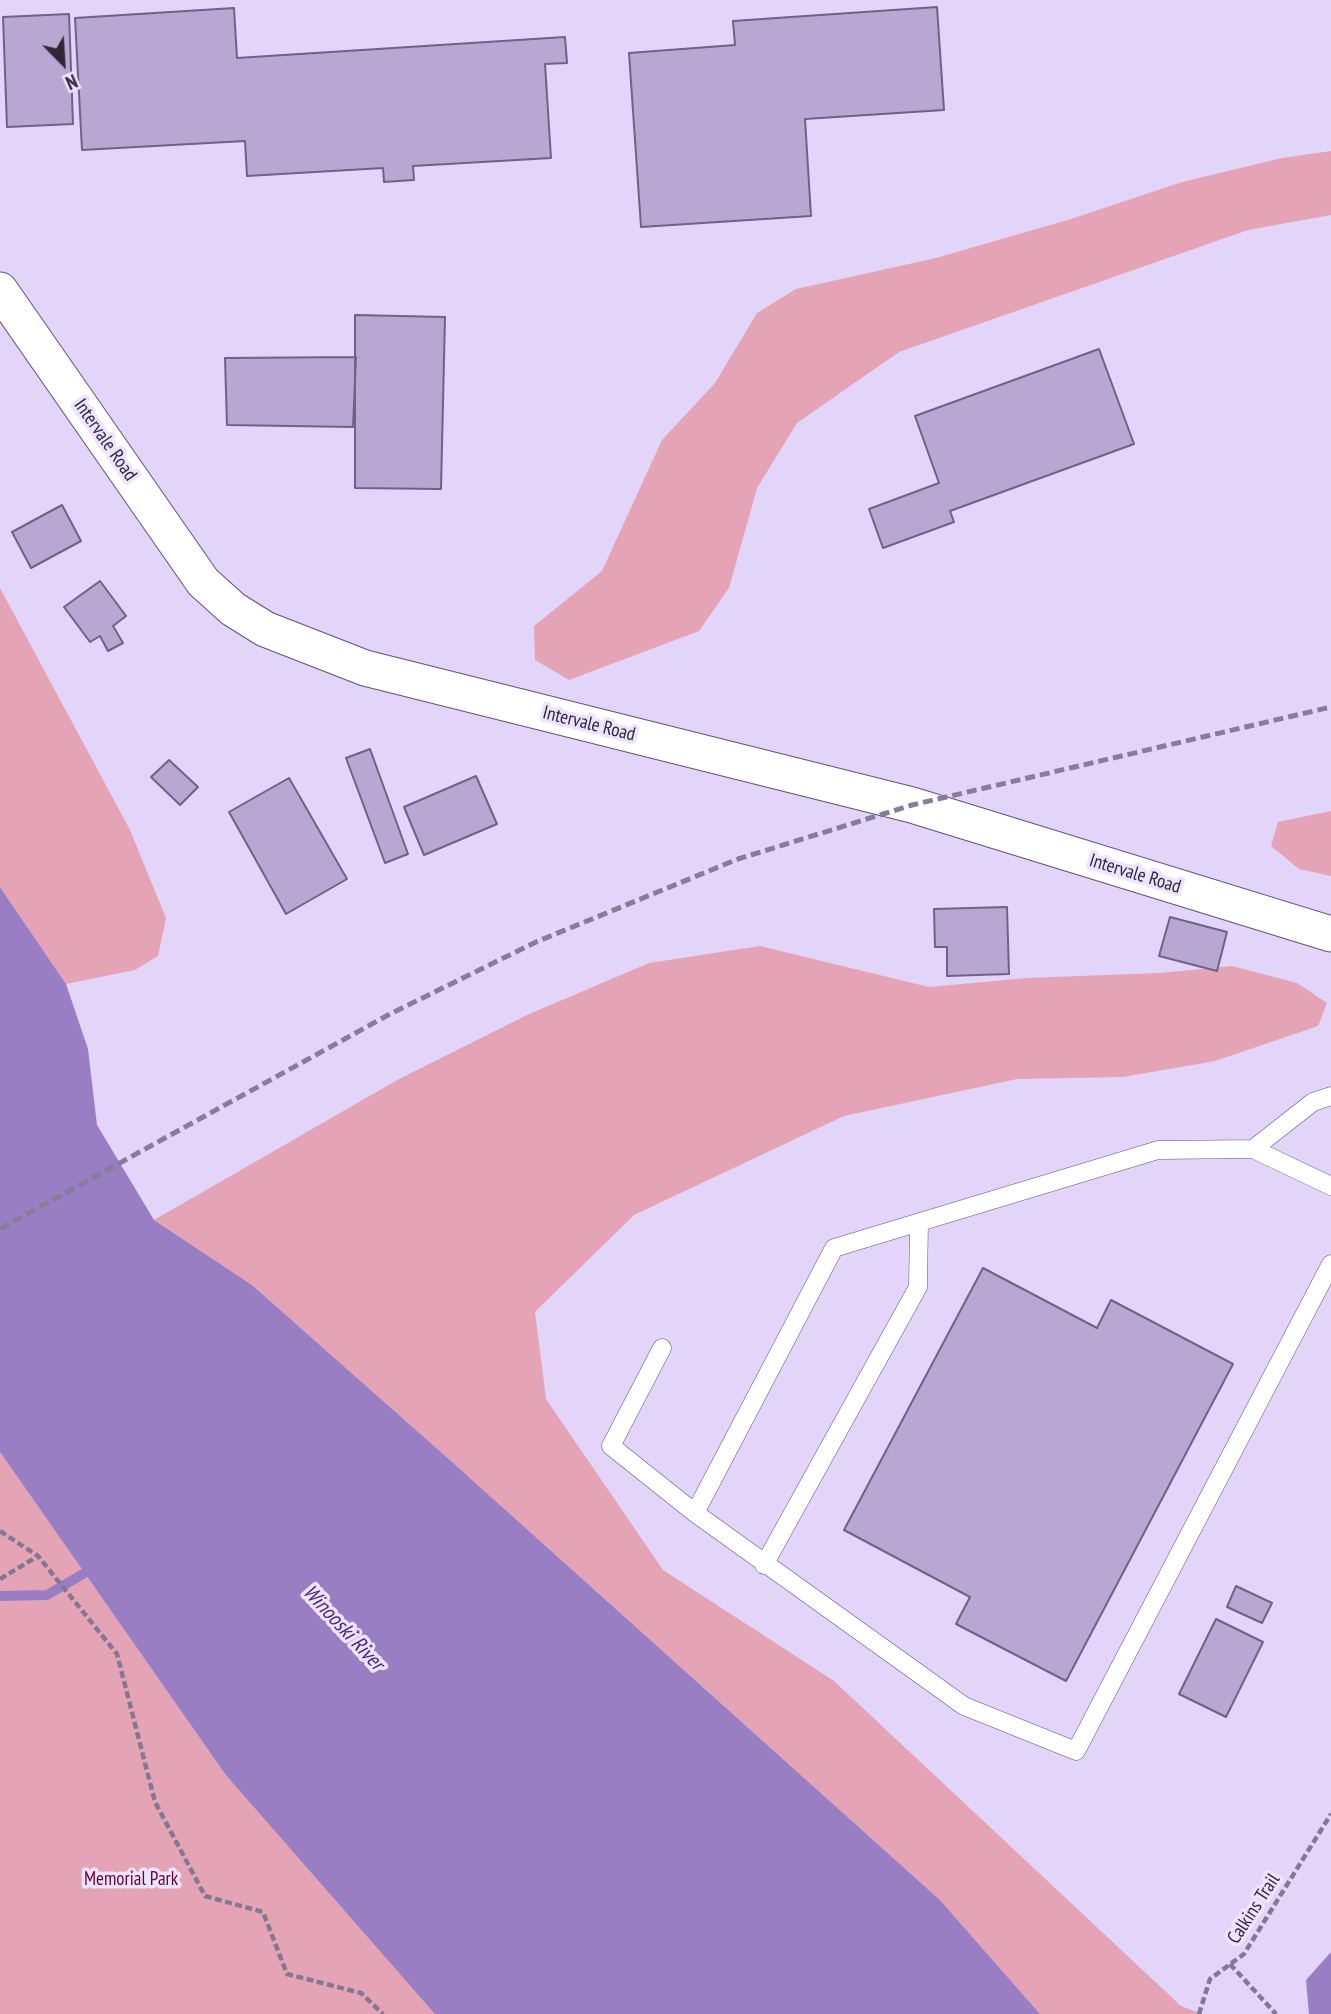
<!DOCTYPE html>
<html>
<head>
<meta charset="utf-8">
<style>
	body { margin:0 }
	#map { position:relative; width:1331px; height:2014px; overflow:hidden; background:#e2d5f9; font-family:"PT Sans Narrow",sans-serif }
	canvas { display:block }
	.north { position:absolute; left:28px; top:28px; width:70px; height:70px; -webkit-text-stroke:5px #eee4ff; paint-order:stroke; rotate:156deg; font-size:19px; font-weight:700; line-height:28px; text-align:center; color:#2d2738 }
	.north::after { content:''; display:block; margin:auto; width:24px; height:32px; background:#2d2738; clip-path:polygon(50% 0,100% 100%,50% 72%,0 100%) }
</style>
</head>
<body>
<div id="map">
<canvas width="1331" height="2014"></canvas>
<div class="north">N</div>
</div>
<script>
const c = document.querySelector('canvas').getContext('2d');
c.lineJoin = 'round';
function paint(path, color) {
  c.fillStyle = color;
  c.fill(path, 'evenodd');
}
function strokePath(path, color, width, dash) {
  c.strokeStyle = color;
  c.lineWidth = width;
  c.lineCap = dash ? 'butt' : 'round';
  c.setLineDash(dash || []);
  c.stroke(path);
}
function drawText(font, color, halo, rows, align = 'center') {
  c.font = font + ' "PT Sans Narrow",sans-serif';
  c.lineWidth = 7;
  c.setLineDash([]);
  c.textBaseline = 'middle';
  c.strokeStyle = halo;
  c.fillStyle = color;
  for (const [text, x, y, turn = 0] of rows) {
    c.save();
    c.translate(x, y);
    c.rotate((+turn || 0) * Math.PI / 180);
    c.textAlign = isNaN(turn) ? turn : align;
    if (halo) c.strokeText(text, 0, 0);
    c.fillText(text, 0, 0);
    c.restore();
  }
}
paint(new Path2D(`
	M1331 151V215L1248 230 899 352 797 423 757 488 729 588 699 631 569 680 535 660 534 626 602 571 662 440 715 383 757 313 796 289 936 258 1071 219 1182 182 1282 158Z
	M0 588 130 830 166 918 158 956 135 970 66 984 0 887Z
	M1331 811V876L1299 869 1271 846 1278 822Z
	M760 946 929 987 1027 978 1159 973 1232 966 1297 983 1327 1003 1318 1026 1215 1061 1123 1077 1017 1079 844 1116 634 1215 535 1312 546 1399 663 1570 834 1681 1181 2006 1202 2014H1040L940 1900 451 1461 252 1285 154 1220 399 1079 527 1015 649 963Z
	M0 1452 225 1774 484 2014H0Z`), '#e5a4b5');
paint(new Path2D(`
	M0 887 66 984 88 1049 97 1125 154 1220 252 1285 451 1461 940 1900 1040 2014H435L225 1774 0 1452Z
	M1331 1952V2014H1309L1306 1980Z`), '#9a7ec3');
strokePath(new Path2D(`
	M0 1596 47 1595 95 1567`), '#9a7ec3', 10);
const building = new Path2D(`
	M937 7 944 110 805 119 811 216 641 227 629 53 735 45 733 21Z
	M234 8 237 58 565 37 567 63 545 64 551 158 413 166 414 180 384 182 383 168 247 176 245 141 82 150 75 18Z
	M69 14 73 124 7 127 3 17Z
	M355 315 445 317 441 489 355 488Z
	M1099 349 1134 444 950 511 954 522 883 548 869 509 939 483 915 416Z
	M356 357 353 427 227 425 225 358Z
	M62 505 81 541 31 568 12 532Z
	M100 581 126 616 113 626 123 643 108 651 100 636 90 642 64 607Z
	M370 749 408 854 385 863 346 758Z
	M169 760 198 787 180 805 151 777Z
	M476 776 497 824 424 855 404 807Z
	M289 778 347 879 286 914 229 812Z
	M1007 907 1009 974 947 976V947H935L934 909Z
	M1170 917 1227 932 1217 971 1159 956Z
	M983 1268 1097 1328 1111 1300 1233 1364 1066 1681 956 1624 970 1597 844 1530Z
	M1236 1586 1272 1603 1262 1623 1227 1607Z
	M1216 1619 1263 1642 1226 1717 1179 1694Z`);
paint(building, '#b7a7d2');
strokePath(building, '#706188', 2);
const service = new Path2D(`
	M1253 1149 1313 1102 1331 1096
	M1331 1186 1253 1149 1158 1150 834 1248 695 1513 964 1706 1076 1751 1331 1264
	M662 1348 611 1446 695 1513
	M764 1565 918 1287 919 1222`);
const minor = new Path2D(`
	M0 290 203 582 233 609 265 629 365 668 912 805 1331 934`);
strokePath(service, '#615278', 19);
strokePath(minor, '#615278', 37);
strokePath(new Path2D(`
	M0 1531 38 1556 117 1654 155 1802 205 1896 263 1912 287 1974 361 1993 383 2014
	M0 1579 38 1556
	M1230 1964 1276 2014
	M1199 2014 1210 1979 1244 1954 1331 1814`), '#827892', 4.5, [7, 3.5]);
strokePath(service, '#fff', 18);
strokePath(minor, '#fff', 35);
strokePath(new Path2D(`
	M0 1229 390 1014 536 942 738 859 912 805 1331 707`), '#877d98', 5, [10, 5]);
drawText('19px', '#2d2738', '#eee4ff', [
	["Intervale Road",105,440,55],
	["Intervale Road",589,724,14],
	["Intervale Road",1135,874,17],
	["Calkins Trail",1254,1909,-57]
]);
drawText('19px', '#690232', '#eee4ff', [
	["Memorial Park",131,1880]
]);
drawText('italic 21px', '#4f287a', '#eee4ff', [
	["Winooski River",343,1628,47]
]);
</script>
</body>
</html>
